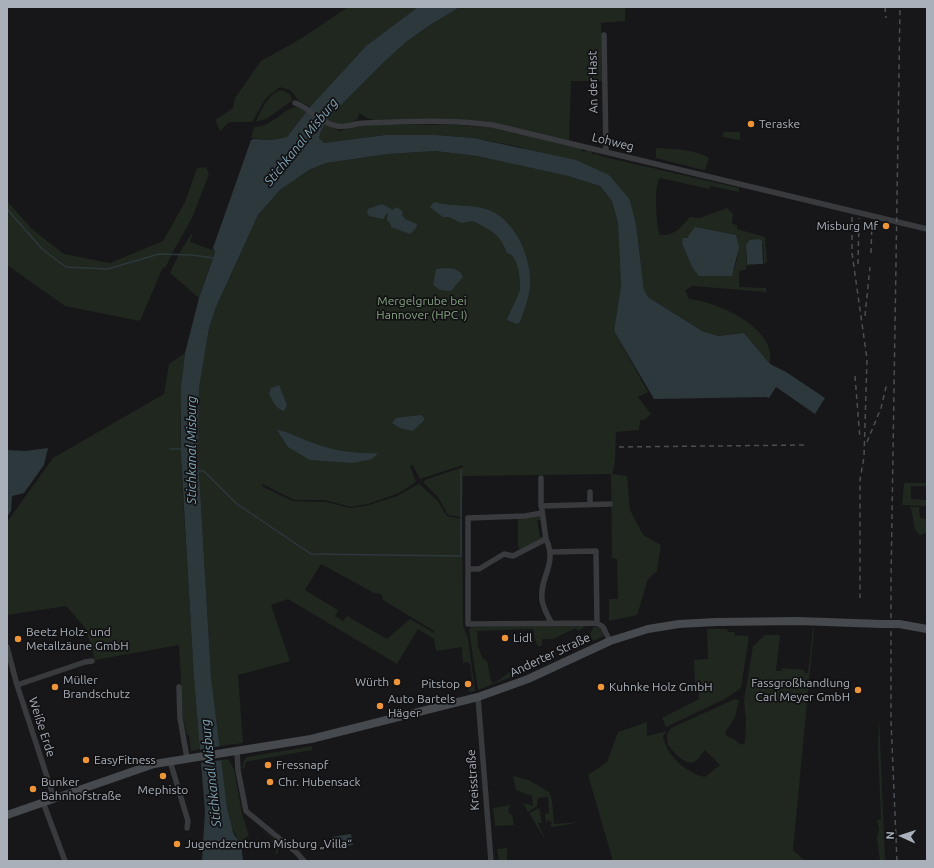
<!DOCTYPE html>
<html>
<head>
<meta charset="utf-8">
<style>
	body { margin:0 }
	#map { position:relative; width:934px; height:868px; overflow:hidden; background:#171719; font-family:Ubuntu,sans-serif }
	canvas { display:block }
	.frame { position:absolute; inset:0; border:8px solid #a9b0b9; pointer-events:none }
	.north { position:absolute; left:882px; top:816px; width:40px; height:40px; -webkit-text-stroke:3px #121214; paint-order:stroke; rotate:273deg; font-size:11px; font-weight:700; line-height:16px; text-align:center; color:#a9b0b9 }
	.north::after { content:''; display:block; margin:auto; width:14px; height:18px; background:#a9b0b9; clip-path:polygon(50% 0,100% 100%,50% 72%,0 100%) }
</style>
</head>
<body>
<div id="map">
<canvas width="934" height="868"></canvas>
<div class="frame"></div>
<div class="north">N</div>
</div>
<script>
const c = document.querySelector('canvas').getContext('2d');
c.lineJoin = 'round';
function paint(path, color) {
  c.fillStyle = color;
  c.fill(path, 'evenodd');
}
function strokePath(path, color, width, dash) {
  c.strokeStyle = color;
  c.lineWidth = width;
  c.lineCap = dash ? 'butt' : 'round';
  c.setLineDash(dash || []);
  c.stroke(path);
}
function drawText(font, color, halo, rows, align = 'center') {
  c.font = font + ' Ubuntu,sans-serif';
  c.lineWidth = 3.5;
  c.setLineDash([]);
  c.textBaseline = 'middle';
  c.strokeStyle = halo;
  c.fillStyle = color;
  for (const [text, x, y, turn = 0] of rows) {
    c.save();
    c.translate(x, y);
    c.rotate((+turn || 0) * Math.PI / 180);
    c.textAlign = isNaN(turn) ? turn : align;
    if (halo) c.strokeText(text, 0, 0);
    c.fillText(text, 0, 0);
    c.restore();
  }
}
paint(new Path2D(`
	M348 7H418L366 46 310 107 299 101 290 90 280 87 266 98 252 122H229L220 131 215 120 233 108 235 98 261 61 302 38Z
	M460 7H625V21L601 23 602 81H571L569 141 484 121H379L367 118 359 113 358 119C349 124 338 125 328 125L340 131 350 127 376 125H460L497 128 580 147 583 152 589 150 594 155 596 153 600 156 739 188V192L711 186 709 189 660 178C653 188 657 217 658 229L660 235C674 237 682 226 690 217L700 218 727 208 733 214 732 224 737 225V229L765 237 767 263 746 266V270H741L739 274V287L766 288V292L693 286 685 290 689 299C716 302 760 321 769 348 771 353 770 359 770 364L744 333 718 336 702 331 648 297 644 290 636 224 630 200 521 147 474 138 435 135H385L324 143 319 138 321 131 327 119 387 59 406 42 430 25ZM729 235H736L737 259 734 270 693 267 683 238ZM763 244 764 263 750 264 746 261V245Z
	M281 90 289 93 293 100 266 119 256 122C260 111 269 93 281 90Z
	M300 106 307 111 287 137 272 140 251 138 254 127C274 127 283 107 300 106Z
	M724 132H740V140L722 137Z
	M656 148C673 149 694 149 709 158L705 170 699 169 656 158Z
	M435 151 477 156 519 165 568 176 600 186 612 201 618 223 621 286 614 331 648 392 638 397 651 414 644 420H640L639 430 616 432 615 462 612 474 627 476 630 510 643 535 661 545 657 571 648 579 637 615 609 621V599H618L617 559 612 558 611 474 463 476 462 517 448 515 438 497 423 482 425 480 463 467V465L420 479 413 465 410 466 416 482 399 493 368 504 351 507 325 500H294L263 484 262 486 265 488 293 501 326 502 350 508 366 506 397 496 419 484 437 500 447 516 462 519 463 625 468 639 475 691 469 692 468 687 473 686 470 664 462 665 469 664V662L463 663 462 647 436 651 434 639 418 629 397 664 288 599 271 605 290 661 238 675 243 743 219 746 211 677 198 455 199 382 209 328 216 307 258 215 280 190 309 170 326 163 388 154ZM321 564 374 593 381 594 383 600 434 631V633L410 619 387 639 347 616 343 621 335 616 338 610 305 590Z
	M206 167 209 174 192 218 175 248 165 268 163 267 140 321 65 306 7 265V201L33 230 64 254 110 263 163 241 185 202 197 168Z
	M193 232 190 242 215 251 199 298 170 273C177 258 183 245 193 232Z
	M185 353C177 416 182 480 186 543 190 612 194 681 200 749L191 751 189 735H187L183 717 179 645 95 660 86 629 66 606 7 615V522L53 458 164 394 169 364Z
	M904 483H927V486H911V499L927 500V506L902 505Z
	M910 507H919L920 518 927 519 926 533 920 535C911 529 915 516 910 507Z
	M540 516 541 520H537L540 537 543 536V538L520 550 518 546V519Z
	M582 625 585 627 578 631 576 628 553 639H542V646H538L535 640 533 629 477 631 478 647 483 659 487 661 491 681 494 683 518 667 521 673 478 690 469 630 471 627Z
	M594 626 601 629 604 636 593 641 590 634Z
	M813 628H814L793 850 805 861H613L588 775 607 762 618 732 647 722V736L667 731 663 736C665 754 687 774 705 777L720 765 705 750C702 754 698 760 694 762 685 766 673 751 668 745L667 734 671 728 735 699 739 700 735 717 725 733 727 736 734 739 741 745 745 743 746 720 744 701 753 646 765 635H780L776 671H781L782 668 804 670V673H808Z
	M707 629H727L728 632H735L734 635 749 636 741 688 725 699 666 727 662 718 699 699 698 683H695L694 660 708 659Z
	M879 715 885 861H880L877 838 879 829 877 820 881 819 878 750Z
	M312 746V750L250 761 246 762 244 769 242 768 244 761 247 757Z
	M228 759 234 769 242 814 249 836 246 837 247 843H241C224 821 224 787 220 760Z
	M513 776 529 780 549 792 552 800 554 824 581 822 553 827 550 826 552 822 548 820 546 824 545 814 549 813 548 797 538 798 537 806 528 812 523 803 533 806 532 796 516 790Z
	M511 805 508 809 510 815H512L514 825 495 826 493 808Z
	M539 808 542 823H538L546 841 529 813Z
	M253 823 277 841 278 854H276L275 845 271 842 258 843 255 833 259 843 271 842 273 839Z
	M507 848V861H499L497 849Z`), '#1f271f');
paint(new Path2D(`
	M418 7H460L430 25 406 42 387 59 327 119 321 131 319 138 324 143 385 135H435L474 138 576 160 609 175 630 200 636 224 644 290 648 297 702 331 718 336 744 333 770 364 786 372 825 398 815 414 776 387 769 398 766 397 654 399 614 331 621 286 618 223 612 201 600 186 568 176 477 156 435 151 388 154 326 163 309 170 280 190 258 215 216 307 209 328 199 387 198 455 211 677 227 809 234 835 241 843 243 861H202L205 811 194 678 181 456V387L185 353 199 298 213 258 215 252 213 248 251 140 254 139 272 140 287 137 310 107 366 46Z
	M434 202C451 207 469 204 486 209 515 218 532 258 530 286 529 298 524 310 520 322L517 324 507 320C510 311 518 297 520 290 521 280 518 254 507 253 500 233 490 230 473 221L461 223 449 217H443L430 207Z
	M382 204 393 210 397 207 403 212 402 215 405 219 417 224 416 228 410 234 391 227V224L387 220 388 212 383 219 369 216 367 212 368 209Z
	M695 227 736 235 739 247 732 276H699L692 267 682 243 683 238H687Z
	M750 240 759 239 762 241 763 264H747L746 245Z
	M436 269C445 268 460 266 463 277L451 291 440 290 433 285Z
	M279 385 287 405 284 411C276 409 273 401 269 394L271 388Z
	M421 415 425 419 413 431 400 428 392 423 396 418Z
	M277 430C287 431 303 440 313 443 333 451 357 454 378 453L372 459 353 463 310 460 288 447Z
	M48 448 44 465 24 493 12 496 11 511 7 517V450L25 451Z
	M351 834 353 845 334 848 332 837Z`), '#2d383d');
paint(new Path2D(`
	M221 746 222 760 199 763 198 750Z`), '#171719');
strokePath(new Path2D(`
	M7 209 42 249 66 267 108 269 159 254 192 255 214 258
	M170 449H181
	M198 471H204L237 504 311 554 461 556V470`), '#2d383d', 1.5);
strokePath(new Path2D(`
	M604 35 606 152
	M295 103C310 108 322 124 337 126 346 128 355 123 364 123 407 122 451 119 493 125L927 229
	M541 478V503L546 539
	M590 504V492
	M541 506 610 504
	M542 513 525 516 468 518V624L597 623 603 627 610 641
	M551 552 596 551 597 623
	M469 569H479L504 554 513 556 546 539C558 565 539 577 542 600 543 608 548 616 552 624
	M7 647 17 685 54 798
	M17 685 85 662 92 661
	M179 687 180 718 187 758
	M478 697 491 861
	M237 751 238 770 246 811 297 853 304 861
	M170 761 188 821 187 828
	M43 802 65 861`), '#383a3e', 5.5);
strokePath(new Path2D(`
	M899 624 927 629
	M7 815 154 764 311 739 478 697 528 679 610 641 648 629 679 624 716 622 798 621 882 624`), '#46494e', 8);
strokePath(new Path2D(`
	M885 7 886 18
	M852 217V253L867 359 864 457 860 480V598
	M871 253 872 221
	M858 264 859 218
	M865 316 870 267
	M855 376 860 439
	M867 442 881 408 887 383
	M619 447 804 445
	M255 860V861
	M897 861 891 721V581L900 7`), '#4b4e53', 1.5, [5, 4]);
strokePath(new Path2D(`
	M882 624H899`), '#46494e', 8);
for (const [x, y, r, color] of [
	[751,124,4,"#ee953a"],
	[886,226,4,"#ee953a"],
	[505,638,4,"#ee953a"],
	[18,639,4,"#ee953a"],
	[397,682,4,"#ee953a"],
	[468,684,4,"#ee953a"],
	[55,687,4,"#ee953a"],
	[601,687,4,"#ee953a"],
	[858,690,4,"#ee953a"],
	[380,706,4,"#ee953a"],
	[86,760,4,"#ee953a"],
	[268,765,4,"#ee953a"],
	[163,776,4,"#ee953a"],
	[270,782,4,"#ee953a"],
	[33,789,4,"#ee953a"],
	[177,844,4,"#ee953a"]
]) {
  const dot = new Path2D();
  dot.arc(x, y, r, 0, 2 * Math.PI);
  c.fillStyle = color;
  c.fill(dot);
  strokePath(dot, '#121214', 1.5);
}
drawText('12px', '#a9b0b9', '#121214', [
	["An der Hast",593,82,-91],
	["Lohweg",613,142,14],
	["Anderter Straße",550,655,-25],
	["Weiße Erde",42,727,72],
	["Kreisstraße",473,780,-94]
]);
drawText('12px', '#a9b0b9', '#121214', [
	["Teraske",759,124],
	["Misburg Mf",878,226,"right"],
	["Beetz Holz- und",26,632],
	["Metallzäune GmbH",26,646],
	["Lidl",513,638],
	["Müller",63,680],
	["Brandschutz",63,694],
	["Würth",389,682,"right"],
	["Fassgroßhandlung",850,683,"right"],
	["Carl Meyer GmbH",850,697,"right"],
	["Pitstop",460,684,"right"],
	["Kuhnke Holz GmbH",609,687],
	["Auto Bartels",388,699],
	["Häger",388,713],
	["EasyFitness",94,760],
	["Fressnapf",276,765],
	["Bunker",41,782],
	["Bahnhofstraße",41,796],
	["Chr. Hubensack",278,782],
	["Mephisto",163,790,"center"],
	["Jugendzentrum Misburg „Villa“",185,844]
], 'left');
drawText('12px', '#84a381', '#121214', [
	["Mergelgrube bei",422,301],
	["Hannover (HPC I)",422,315]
]);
drawText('italic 13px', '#81a3b3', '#121214', [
	["Stichkanal Misburg",301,142,-51],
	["Stichkanal Misburg",192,450,-90],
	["Stichkanal Misburg",211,773,-96]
]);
</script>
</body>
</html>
